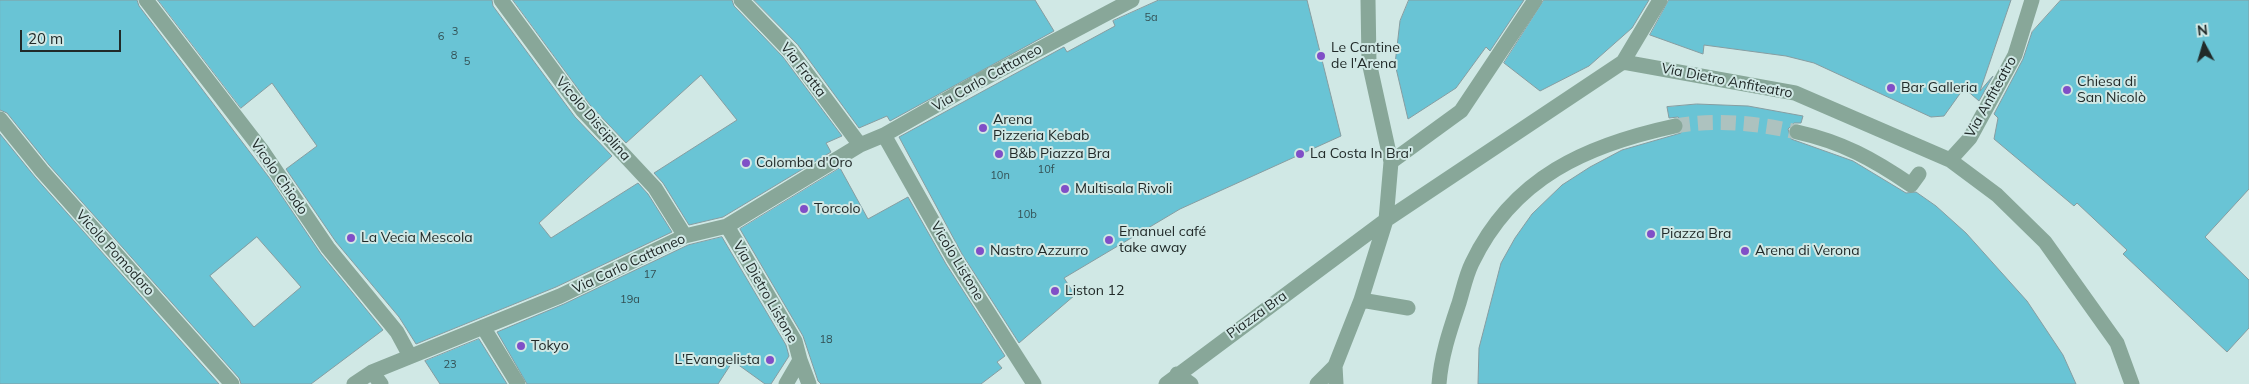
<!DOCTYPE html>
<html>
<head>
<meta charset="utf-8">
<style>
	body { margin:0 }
	#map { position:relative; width:2249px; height:384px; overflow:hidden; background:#d0e8e5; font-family:Mulish,sans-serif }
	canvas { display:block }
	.north { position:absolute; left:2179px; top:20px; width:50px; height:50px; -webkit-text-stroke:4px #d0e8e5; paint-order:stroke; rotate:354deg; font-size:14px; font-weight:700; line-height:20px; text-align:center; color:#212a29 }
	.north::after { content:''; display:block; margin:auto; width:18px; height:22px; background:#212a29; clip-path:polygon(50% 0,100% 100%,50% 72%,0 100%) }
	.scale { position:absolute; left:20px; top:30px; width:101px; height:22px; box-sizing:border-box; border:2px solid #212a29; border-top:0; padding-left:6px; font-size:15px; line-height:18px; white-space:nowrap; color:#212a29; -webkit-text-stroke:4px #d0e8e5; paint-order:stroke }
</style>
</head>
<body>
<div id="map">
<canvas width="2249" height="384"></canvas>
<div class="north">N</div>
<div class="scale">20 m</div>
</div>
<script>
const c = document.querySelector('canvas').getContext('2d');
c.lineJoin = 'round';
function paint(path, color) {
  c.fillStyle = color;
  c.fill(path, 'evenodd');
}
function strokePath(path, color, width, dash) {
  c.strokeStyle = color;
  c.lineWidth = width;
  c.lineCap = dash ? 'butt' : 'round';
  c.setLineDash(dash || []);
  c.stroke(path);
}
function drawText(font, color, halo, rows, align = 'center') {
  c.font = font + ' Mulish,sans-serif';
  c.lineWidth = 4;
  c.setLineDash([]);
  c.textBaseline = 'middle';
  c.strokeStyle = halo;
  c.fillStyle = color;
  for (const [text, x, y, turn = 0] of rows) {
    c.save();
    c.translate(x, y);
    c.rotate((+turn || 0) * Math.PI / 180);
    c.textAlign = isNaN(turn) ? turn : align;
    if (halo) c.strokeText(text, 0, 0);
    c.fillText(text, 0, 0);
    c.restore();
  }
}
const building = new Path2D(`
	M0 0H137L139 6 271 180 321 254 383 330 311 384H241L239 378 49 165 7 113 0 110ZM257 237 301 287 254 327 210 276Z
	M158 0H492L493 6 575 117 612 156 539 223 551 238 638 183 648 194 672 232 556 287 416 344 399 317 336 242 286 169 317 146 272 83 241 108Z
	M513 0H732L734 6 783 57 842 136 826 143 831 152 723 217 689 225 663 183 654 173 737 120 701 75 626 143 590 105Z
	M754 0H1035L1054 31 890 121 887 116 859 128 798 45Z
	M1159 0H1307L1341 136 1180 209 1064 278 1075 295 1019 343 962 254 899 137 1064 47 1067 52 1115 26 1113 21Z
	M1409 0H1524L1490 51 1486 47 1456 88 1408 119 1395 64 1400 21Z
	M1544 0H1649L1632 28 1589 66 1540 91 1504 63Z
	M1669 0H2011L1980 91 1993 76 1979 101 1964 88 1944 116 1931 117 1814 63 1786 56 1704 45 1703 54 1650 35Z
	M2061 0H2249V189L2205 237 2249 280V328L2227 352 2123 254 2127 250 2077 203 2074 206 1994 139 1998 118 1994 114 2023 59 2032 32Z
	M1697 104 1748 106 1803 116 1801 123H1794L1788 129 1791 139 1853 161 1906 193 1916 192 1936 206 1966 233 2027 301 2063 355 2076 384H1478L1479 348 1501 263 1515 238 1532 214 1562 185 1590 167 1622 150 1681 133 1684 123 1678 117 1669 118 1667 107Z
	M0 134 35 177 219 384H0Z
	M840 168 868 219 908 197 946 264 1005 356 997 362 1002 368 981 384H821L818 381 803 336 740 229Z
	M722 237 786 345 789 356 771 384H765L733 361 718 384H527L497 332 564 304 688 245Z
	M479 339 507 384H440L425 361Z`);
paint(building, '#69c4d5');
strokePath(building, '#869da1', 1);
strokePath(new Path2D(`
	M1675 126C1715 119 1757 123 1797 132`), '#adc2bf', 15, [15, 8]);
strokePath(new Path2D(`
	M146 0 261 149 328 248 397 332 410 356
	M501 0 583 111 655 188 685 236
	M741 0 790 51 860 145
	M1623 62 1660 0
	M0 119 42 171 232 384
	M1797 132C1842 142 1873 159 1911 185L1919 174
	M884 135 954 259 1034 384
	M1950 160 1970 138 2015 55 2032 0
	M1391 162 1461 111 1535 0
	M727 226 795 341 800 360 786 384
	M1361 300 1408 308
	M483 327 518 384
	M800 360 809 384
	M372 372 381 384
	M1177 374 1191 384
	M354 384 372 372 560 296 685 236 727 226 860 145 884 135 979 81 1132 0
	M1166 384 1386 220 1623 62 1795 93 1950 160 1997 195 2045 242 2117 343 2132 384
	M1317 384 1335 366
	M1336 384 1335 366 1361 300 1386 220 1391 162 1369 62 1368 0
	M1439 384C1441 356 1450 330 1459 303 1463 290 1466 275 1472 263 1513 177 1587 145 1675 126`), '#88a799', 15);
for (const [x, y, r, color] of [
	[1321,56,5,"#804fc7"],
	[1891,88,5,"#804fc7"],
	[2067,90,5,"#804fc7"],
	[983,128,5,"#804fc7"],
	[999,154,5,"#804fc7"],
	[1300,154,5,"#804fc7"],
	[746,163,5,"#804fc7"],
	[1065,189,5,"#804fc7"],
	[804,209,5,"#804fc7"],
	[1651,234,5,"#804fc7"],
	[351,238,5,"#804fc7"],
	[1109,240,5,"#804fc7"],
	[980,251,5,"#804fc7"],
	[1745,251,5,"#804fc7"],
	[1055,291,5,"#804fc7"],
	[521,346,5,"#804fc7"],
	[770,360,5,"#804fc7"]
]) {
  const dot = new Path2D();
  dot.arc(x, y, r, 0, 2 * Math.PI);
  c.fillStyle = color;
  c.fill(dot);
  strokePath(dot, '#d0e8e5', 2);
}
drawText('11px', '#335054', null, [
	["5a",1151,18],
	["3",455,32],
	["6",441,37],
	["8",454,56],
	["5",467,62],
	["10f",1046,170],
	["10n",1000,176],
	["10b",1027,215],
	["17",650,275],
	["19a",630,300],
	["18",826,340],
	["23",450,365]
]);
drawText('14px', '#212a29', '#d0e8e5', [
	["Le Cantine",1331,48],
	["de l'Arena",1331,64],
	["Chiesa di",2077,82],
	["San Nicolò",2077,98],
	["Bar Galleria",1901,88],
	["Arena",993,120],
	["Pizzeria Kebab",993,136],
	["B&b Piazza Bra",1009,154],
	["La Costa In Bra'",1310,154],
	["Colomba d'Oro",756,163],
	["Multisala Rivoli",1075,189],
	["Torcolo",814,209],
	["Emanuel café",1119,232],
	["take away",1119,248],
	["Piazza Bra",1661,234],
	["La Vecia Mescola",361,238],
	["Nastro Azzurro",990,251],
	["Arena di Verona",1755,251],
	["Liston 12",1065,291],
	["Tokyo",531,346],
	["L'Evangelista",760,360,"right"]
], 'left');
drawText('14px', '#212a29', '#d0e8e5', [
	["Via Fratta",803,70,52],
	["Via Carlo Cattaneo",987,78,-29],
	["Via Dietro Anfiteatro",1727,81,11],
	["Via Anfiteatro",1991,97,-61],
	["Vicolo Disciplina",593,119,49],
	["Vicolo Chiodo",279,177,55],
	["Vicolo Pomodoro",115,253,48],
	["Vicolo Listone",957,261,59],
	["Via Carlo Cattaneo",629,264,-25],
	["Via Dietro Listone",765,292,60],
	["Piazza Bra",1257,315,-36]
]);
</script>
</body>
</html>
